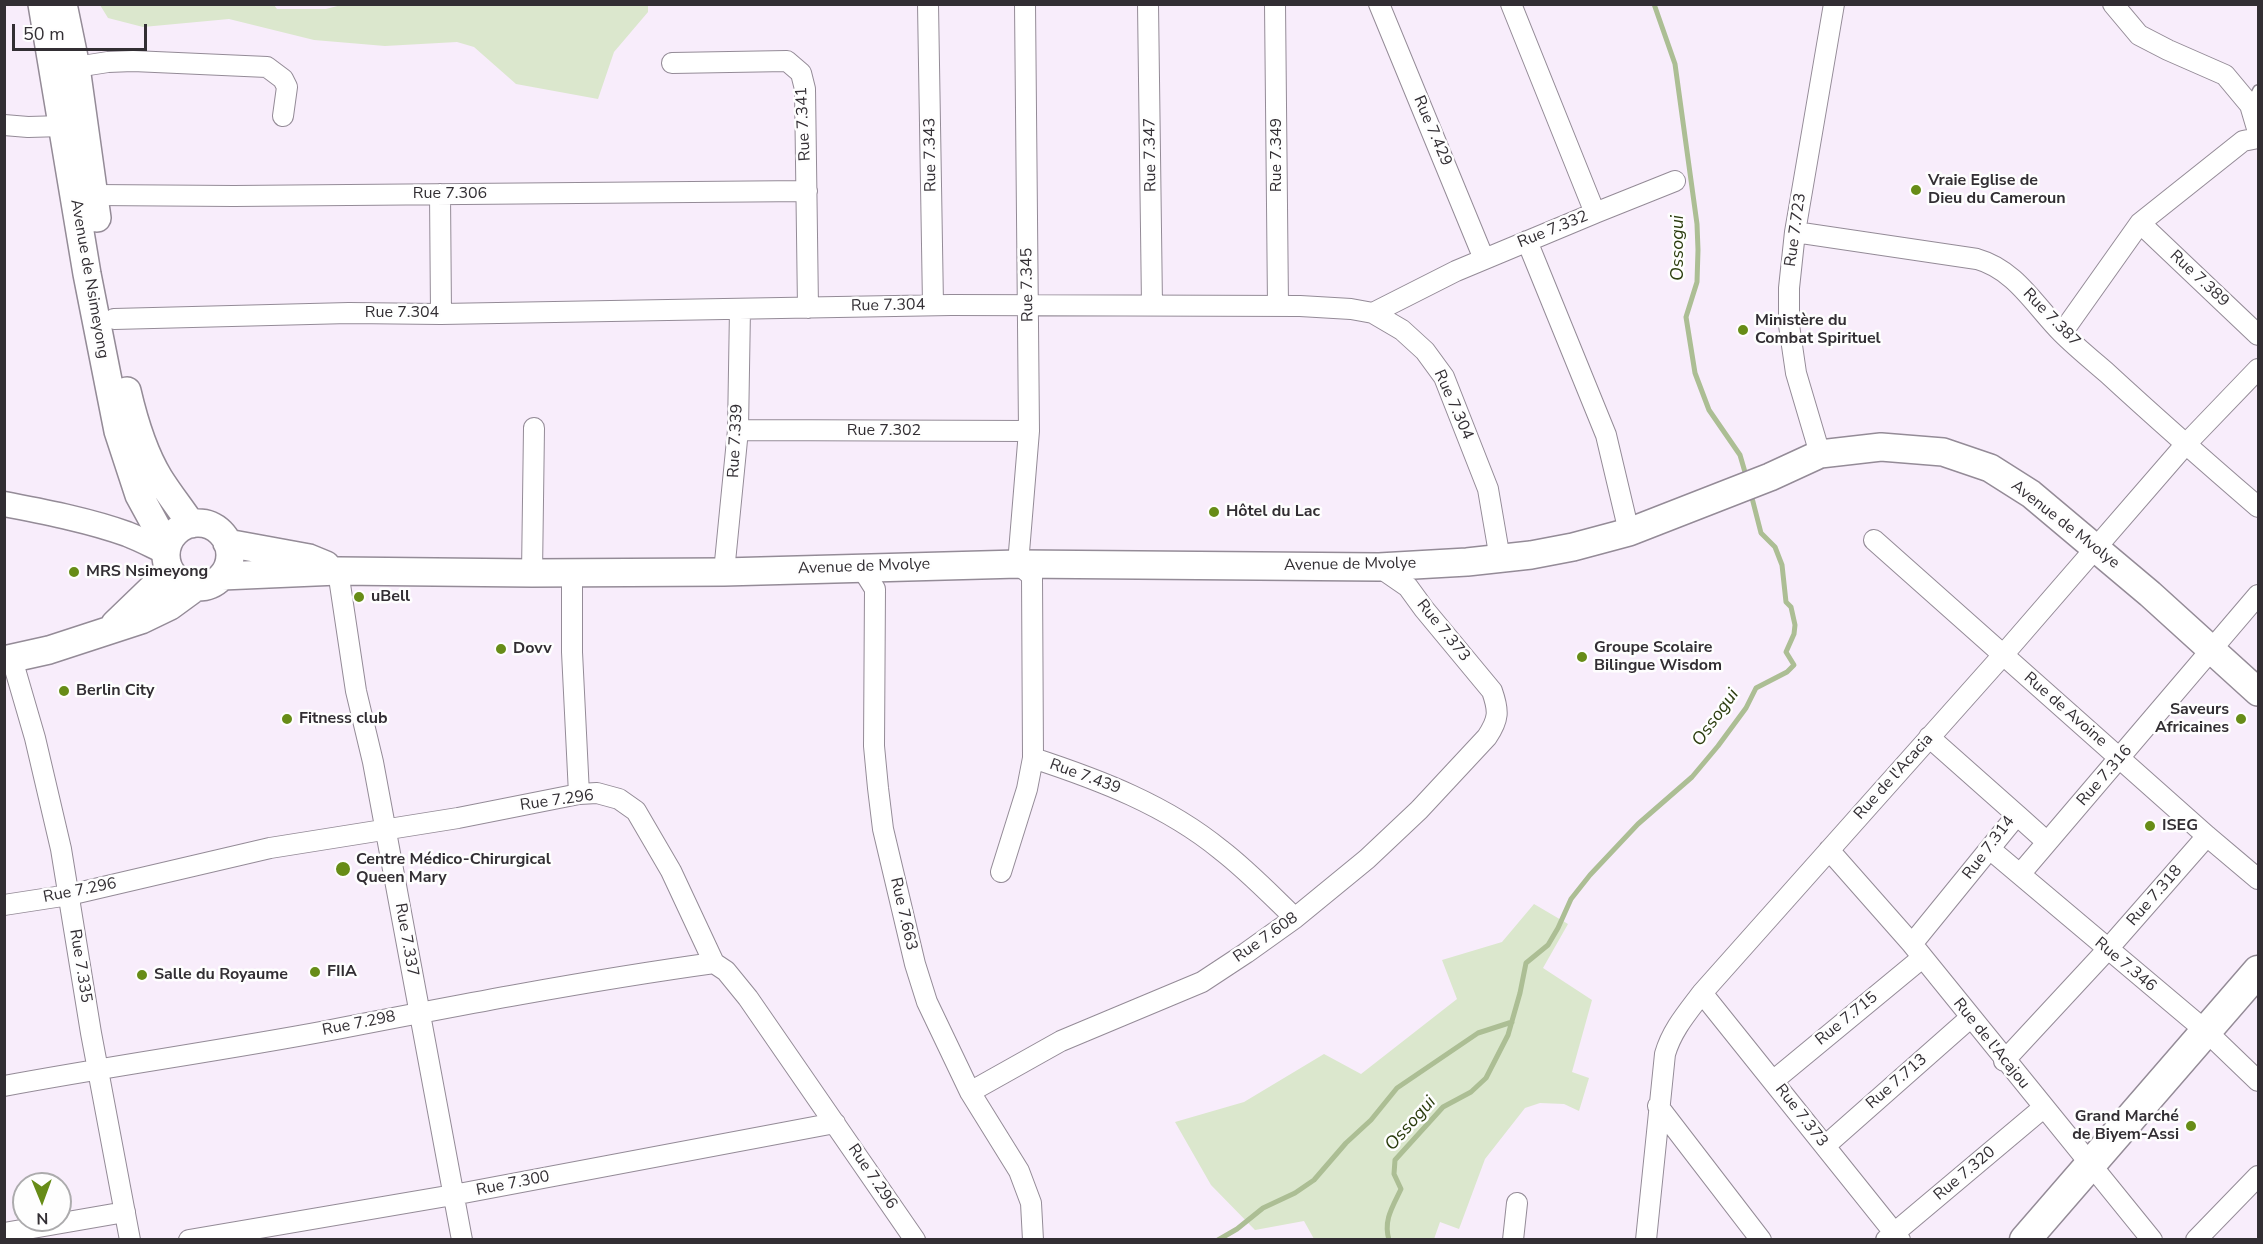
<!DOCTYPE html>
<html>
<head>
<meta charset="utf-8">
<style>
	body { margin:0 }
	#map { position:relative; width:2263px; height:1244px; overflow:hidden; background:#f8edfb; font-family:"Nunito Sans",sans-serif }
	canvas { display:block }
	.frame { position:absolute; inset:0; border:6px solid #322e33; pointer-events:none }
	.north { position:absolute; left:12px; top:1172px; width:60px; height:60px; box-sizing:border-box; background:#fefefe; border:2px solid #acabad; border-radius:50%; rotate:179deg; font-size:16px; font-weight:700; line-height:24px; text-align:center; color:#322e33 }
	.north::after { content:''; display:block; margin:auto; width:21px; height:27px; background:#678c17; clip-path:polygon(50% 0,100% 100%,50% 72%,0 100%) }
	.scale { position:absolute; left:12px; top:24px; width:135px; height:27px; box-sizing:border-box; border:3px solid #322e33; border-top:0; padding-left:8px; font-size:18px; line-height:21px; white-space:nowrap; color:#322e33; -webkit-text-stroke:4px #fefefe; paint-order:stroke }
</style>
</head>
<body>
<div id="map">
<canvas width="2263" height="1244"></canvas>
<div class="frame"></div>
<div class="north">N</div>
<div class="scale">50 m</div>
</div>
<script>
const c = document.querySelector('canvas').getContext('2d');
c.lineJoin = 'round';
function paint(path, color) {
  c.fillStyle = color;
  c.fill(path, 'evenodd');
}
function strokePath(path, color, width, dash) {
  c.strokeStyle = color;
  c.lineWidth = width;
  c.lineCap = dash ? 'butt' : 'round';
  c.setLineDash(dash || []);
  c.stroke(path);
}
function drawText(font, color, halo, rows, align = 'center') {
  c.font = font + ' "Nunito Sans",sans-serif';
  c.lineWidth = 5;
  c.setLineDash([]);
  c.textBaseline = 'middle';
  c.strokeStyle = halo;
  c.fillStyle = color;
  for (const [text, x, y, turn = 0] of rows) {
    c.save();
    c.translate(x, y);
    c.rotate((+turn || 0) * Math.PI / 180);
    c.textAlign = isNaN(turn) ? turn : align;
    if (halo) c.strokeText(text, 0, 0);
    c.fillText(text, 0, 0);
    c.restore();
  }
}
paint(new Path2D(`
	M274 5 277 9H326L345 4 648 5V12L614 52 598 99 516 84 474 47 457 42 385 46 314 40 229 19 143 27 108 18 100 5Z
	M1534 904 1568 924 1543 968 1592 1000 1572 1072 1589 1078 1579 1111 1564 1104 1540 1103 1525 1108 1485 1159 1459 1229 1440 1222 1434 1239H1314L1304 1221 1255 1230 1211 1185 1175 1122 1244 1102 1324 1054 1361 1074 1457 999 1442 960 1502 942Z`), '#dbe7cd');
strokePath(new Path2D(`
	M1654 4 1675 64 1697 224 1698 250 1697 282 1686 317 1695 373 1709 410 1740 455 1747 479
	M1218 1240 1237 1229 1263 1208 1295 1193 1314 1180 1346 1143 1371 1120 1397 1088 1478 1033 1512 1022
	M1389 1240C1383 1220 1393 1206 1401 1189L1394 1174 1395 1160 1443 1107 1471 1092 1486 1078 1508 1035 1520 993 1526 963 1548 945 1558 928 1571 899 1590 875 1638 824 1692 777 1718 746 1746 708 1756 688 1787 672 1794 665 1786 652 1794 634 1795 625 1791 607 1786 602 1782 565 1775 547 1761 533 1751 494`), '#acbe94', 5);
const service = new Path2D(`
	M2250 105 2258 90`);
const minor = new Path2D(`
	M928 4 933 305
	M1025 4 1029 431 1018 564 1032 576 1033 758C1100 780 1166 805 1221 850 1247 870 1271 895 1295 918
	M1148 4 1152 305
	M1275 4 1278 306
	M1379 4 1484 259
	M2113 4 2139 35 2168 50 2225 75 2250 105 2258 132
	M672 63 787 61 801 73 805 89 808 308
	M76 67 108 62 133 61 267 67 283 79 287 87 283 116
	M4 125 28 127 63 126
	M440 194 441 314
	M94 195 234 196 807 191
	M1595 213 1675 181
	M2140 223 2258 335
	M1795 232 1977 259C2016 270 2035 306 2062 333 2076 347 2092 360 2107 373 2157 419 2207 463 2258 507
	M1527 241 1606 435 1629 532
	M1373 313 1456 271 1595 213 1511 4
	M114 319 349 313 441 314 951 305 1300 306 1351 309 1373 313 1402 330 1425 351 1444 377 1488 489 1500 559
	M2062 333 2140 223 2243 141 2258 138
	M738 430 1029 431
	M1820 454 1796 373 1789 325V288L1795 232 1834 4
	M1874 540 2207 836 2258 879
	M861 567 875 589 874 746 878 788 883 829 915 964 927 1002 970 1092 1019 1171 1031 1203 1033 1240
	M338 571 356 691 373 762 462 1240
	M724 572 738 430 740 309
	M532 573 534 428
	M572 573V652L579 794
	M12 659 35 738 61 849 91 1033 130 1240
	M2017 815 2047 842
	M1829 850 1912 944 2152 1240
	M1991 850 2207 1032 2258 1081
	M1001 872 1027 789 1033 758
	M2021 873 2258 595
	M4 905 69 895 270 848 458 818 579 794 597 793 619 799 636 811 671 871 714 963 726 971 748 998 915 1240
	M1912 944 2017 815 1929 737
	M1702 993 1900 1240
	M2004 1061 2107 950 2207 836
	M1773 1081 1922 958
	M4 1086C111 1066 219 1051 326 1031 455 1006 584 981 714 963
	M970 1092 1061 1041 1202 982 1246 953 1295 918 1367 859 1419 810 1487 737C1499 719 1499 711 1492 691L1424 609 1408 587 1379 567
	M1658 1106 1761 1240
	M1825 1146 1970 1018
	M4 1233 125 1212
	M189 1240 453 1195 835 1123
	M1513 1240 1517 1203
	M1646 1240 1665 1054C1672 1030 1687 1013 1702 993L2003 655 2185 445 2258 369
	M1886 1240 2043 1108
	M2196 1240 2258 1176`);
const tertiary = new Path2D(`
	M4 504C45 512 88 520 127 534 140 539 153 546 166 552`);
const secondary = new Path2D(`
	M42 4 87 274 118 431 139 495 157 528 168 543
	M63 4 76 67 97 218
	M127 391C134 421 143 452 159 478 169 494 181 509 191 524
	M166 555a32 32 0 1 1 64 0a32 32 0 1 1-64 0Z
	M227 543 309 558 326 565
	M222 576 338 571 532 573 724 572 1018 564 1379 567 1467 562 1531 555 1573 547 1629 532 1770 477 1820 454 1881 447 1943 452 1990 468 2031 494 2150 594 2258 692
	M115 624 170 571
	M4 660 49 650 141 620 170 606 196 587`);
const primary = new Path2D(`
	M2025 1240 2258 971`);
strokePath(service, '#948b97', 12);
strokePath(minor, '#948b97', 22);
strokePath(tertiary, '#948b97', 27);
strokePath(secondary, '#948b97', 30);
strokePath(primary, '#948b97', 33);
strokePath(service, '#fff', 9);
strokePath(minor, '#fff', 20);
strokePath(tertiary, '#fff', 24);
strokePath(secondary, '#fff', 27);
strokePath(primary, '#fff', 30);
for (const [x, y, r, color] of [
	[1916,190,6,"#678c17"],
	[1743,330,6,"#678c17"],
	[1214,512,6,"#678c17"],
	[74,572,6,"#678c17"],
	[359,597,6,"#678c17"],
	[501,649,6,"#678c17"],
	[1582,657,6,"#678c17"],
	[64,691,6,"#678c17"],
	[287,719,6,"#678c17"],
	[2241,719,6,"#678c17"],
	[2150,826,6,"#678c17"],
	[343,869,8,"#678c17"],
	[315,972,6,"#678c17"],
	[142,975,6,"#678c17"],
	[2191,1126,6,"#678c17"]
]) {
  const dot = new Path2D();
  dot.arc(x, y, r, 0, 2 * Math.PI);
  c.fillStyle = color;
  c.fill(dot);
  strokePath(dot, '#fefefe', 2);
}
drawText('16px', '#322e33', '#fefefe', [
	["Rue 7.341",804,124,-93],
	["Rue 7.429",1432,131,67],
	["Rue 7.343",931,155,-91],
	["Rue 7.347",1151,155,-91],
	["Rue 7.349",1277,155,-90],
	["Rue 7.306",450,194],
	["Rue 7.332",1553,230,-22],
	["Rue 7.723",1796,230,-82],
	["Avenue de Nsimeyong",89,279,80],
	["Rue 7.389",2199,279,43],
	["Rue 7.345",1028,285,-91],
	["Rue 7.304",888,306,-1],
	["Rue 7.304",402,313],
	["Rue 7.387",2051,318,46],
	["Rue 7.304",1453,405,66],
	["Rue 7.302",884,431],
	["Rue 7.339",736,441,-87],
	["Avenue de Mvolye",2065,525,38],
	["Avenue de Mvolye",1350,565,-1],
	["Avenue de Mvolye",864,567,-2],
	["Rue 7.373",1443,631,51],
	["Rue de Avoine",2065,710,41],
	["Rue 7.316",2105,776,-49],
	["Rue 7.439",1085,777,20],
	["Rue de l'Acacia",1894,777,-48],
	["Rue 7.296",557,801,-8],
	["Rue 7.314",1989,848,-53],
	["Rue 7.296",80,891,-11],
	["Rue 7.318",2155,896,-49],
	["Rue 7.663",903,914,77],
	["Rue 7.608",1266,938,-35],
	["Rue 7.337",406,940,80],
	["Rue 7.346",2125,965,40],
	["Rue 7.335",80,966,81],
	["Rue 7.715",1847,1019,-39],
	["Rue 7.298",359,1024,-11],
	["Rue de l'Acajou",1991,1044,51],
	["Rue 7.713",1897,1082,-41],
	["Rue 7.373",1801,1116,52],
	["Rue 7.320",1965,1174,-40],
	["Rue 7.296",872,1177,56],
	["Rue 7.300",513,1184,-11]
]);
drawText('bold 16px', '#322e33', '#fefefe', [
	["Vraie Eglise de",1928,181],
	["Dieu du Cameroun",1928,199],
	["Ministère du",1755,321],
	["Combat Spirituel",1755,339],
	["Hôtel du Lac",1226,512],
	["MRS Nsimeyong",86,572],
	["uBell",371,597],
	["Groupe Scolaire",1594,648],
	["Bilingue Wisdom",1594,666],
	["Dovv",513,649],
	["Berlin City",76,691],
	["Saveurs",2229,710,"right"],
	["Africaines",2229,728,"right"],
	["Fitness club",299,719],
	["ISEG",2162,826],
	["Centre Médico-Chirurgical",356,860],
	["Queen Mary",356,878],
	["FIIA",327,972],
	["Salle du Royaume",154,975],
	["Grand Marché",2179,1117,"right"],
	["de Biyem-Assi",2179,1135,"right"]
], 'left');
drawText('italic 18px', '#2c3d0f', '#fefefe', [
	["Ossogui",1679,248,-90],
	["Ossogui",1716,718,-54],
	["Ossogui",1411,1124,-48]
]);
</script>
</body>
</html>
